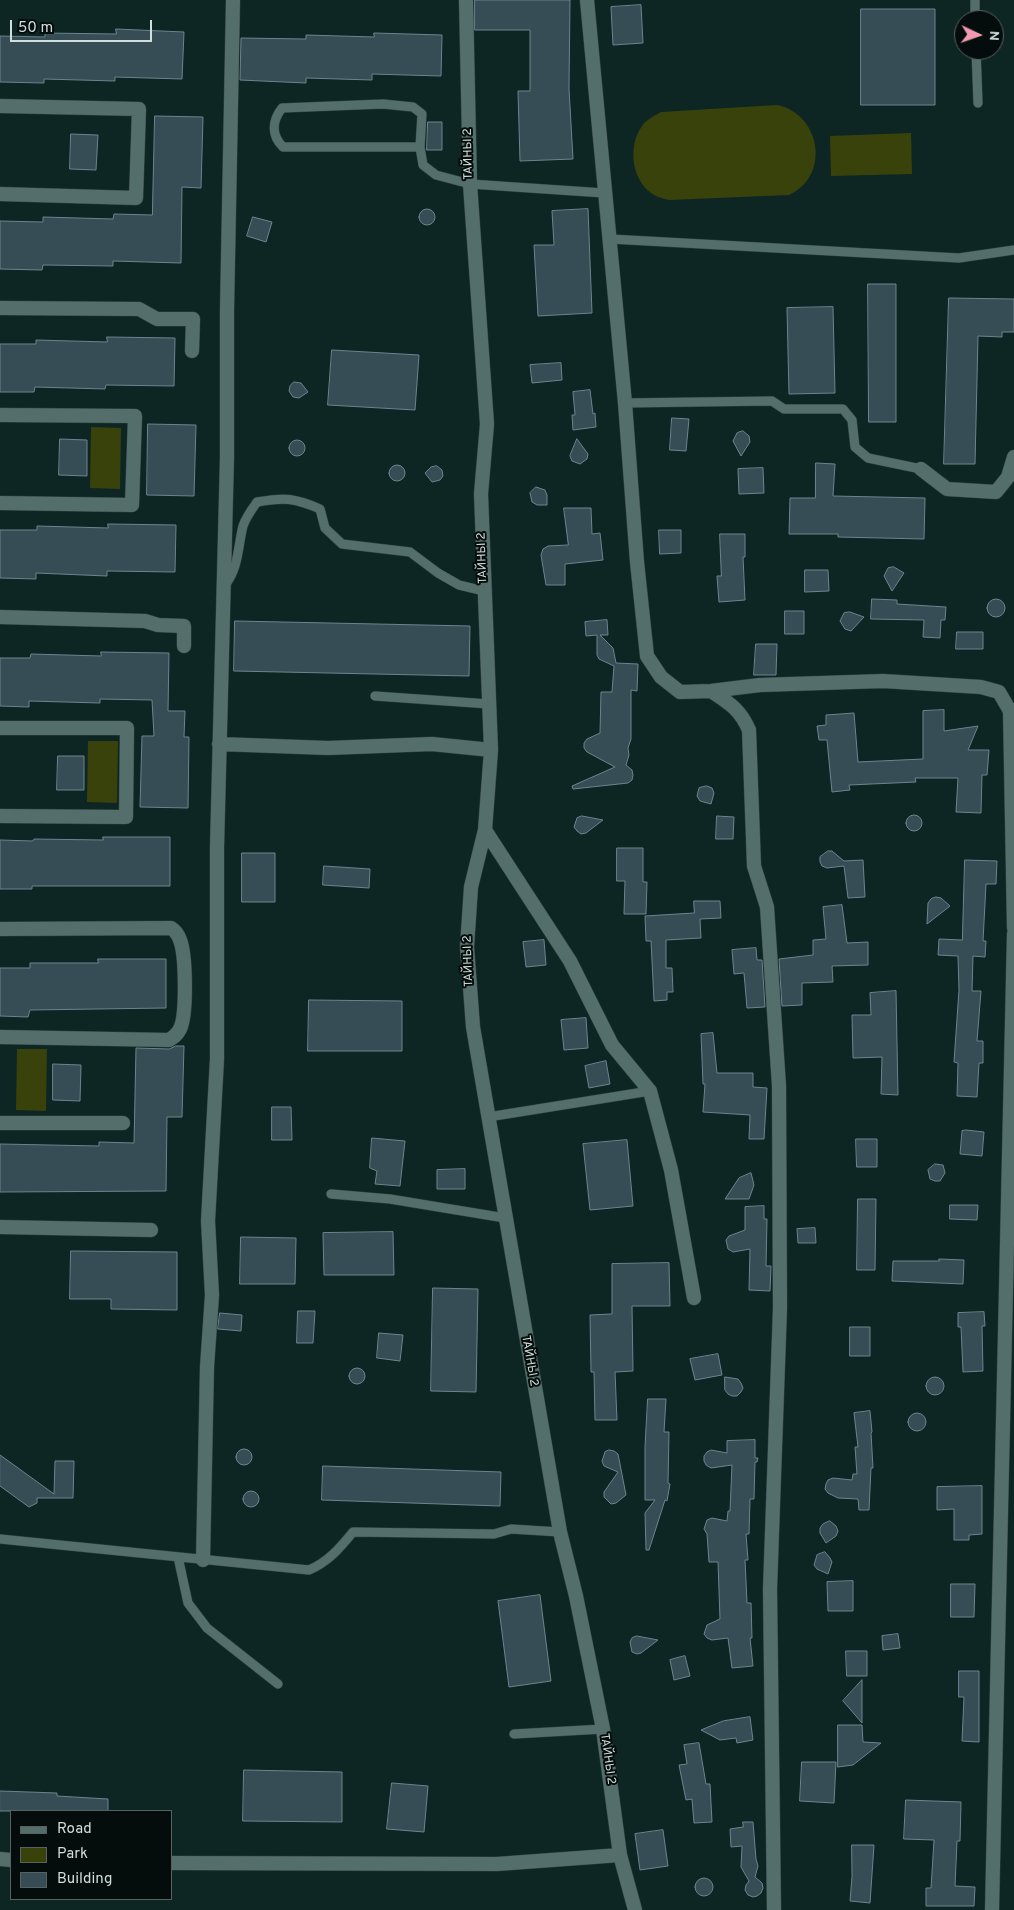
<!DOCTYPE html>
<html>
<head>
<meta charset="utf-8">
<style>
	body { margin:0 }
	#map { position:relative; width:1014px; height:1910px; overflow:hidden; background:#0d2624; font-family:Overpass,sans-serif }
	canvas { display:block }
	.legend { position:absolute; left:10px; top:1810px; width:162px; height:90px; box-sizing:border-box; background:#040d0c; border:1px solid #566160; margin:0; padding:6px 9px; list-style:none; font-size:15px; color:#d0dedd }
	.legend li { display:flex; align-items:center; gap:10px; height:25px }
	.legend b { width:25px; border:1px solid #566160 }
	.north { position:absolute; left:954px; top:10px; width:50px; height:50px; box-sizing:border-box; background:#040d0c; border:1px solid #566160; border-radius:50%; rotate:93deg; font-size:14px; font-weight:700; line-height:20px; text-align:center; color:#d0dedd }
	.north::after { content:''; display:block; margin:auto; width:18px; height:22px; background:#f19ab1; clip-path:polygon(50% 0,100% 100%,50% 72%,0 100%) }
	.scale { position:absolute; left:10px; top:20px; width:142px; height:22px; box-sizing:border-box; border:2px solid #d0dedd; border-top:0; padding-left:6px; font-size:15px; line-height:18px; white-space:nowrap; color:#d0dedd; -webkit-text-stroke:4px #040d0c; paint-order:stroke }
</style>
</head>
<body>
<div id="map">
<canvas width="1014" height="1910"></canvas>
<ul class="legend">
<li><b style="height:6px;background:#536e6b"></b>Road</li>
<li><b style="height:14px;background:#39420a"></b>Park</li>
<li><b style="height:14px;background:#364d56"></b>Building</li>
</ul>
<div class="north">N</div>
<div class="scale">50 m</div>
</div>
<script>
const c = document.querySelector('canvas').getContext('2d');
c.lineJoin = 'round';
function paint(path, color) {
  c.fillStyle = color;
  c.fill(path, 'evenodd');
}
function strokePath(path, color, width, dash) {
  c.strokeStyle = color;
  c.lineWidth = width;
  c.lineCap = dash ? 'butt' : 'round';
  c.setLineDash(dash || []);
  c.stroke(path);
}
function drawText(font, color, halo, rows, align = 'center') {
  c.font = font + ' Overpass,sans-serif';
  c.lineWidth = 4;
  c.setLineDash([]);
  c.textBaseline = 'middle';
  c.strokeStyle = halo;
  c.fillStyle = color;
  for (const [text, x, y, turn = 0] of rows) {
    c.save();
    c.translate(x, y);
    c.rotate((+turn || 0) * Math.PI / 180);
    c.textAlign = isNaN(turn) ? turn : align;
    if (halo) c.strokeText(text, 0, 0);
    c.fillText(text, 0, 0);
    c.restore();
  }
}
paint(new Path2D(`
	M777 105C821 114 831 176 789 195L669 200C662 198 656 197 651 193 631 178 628 146 642 126 647 119 654 116 661 112Z
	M911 133 912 174 831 176 830 136Z
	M91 427 121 428 120 489 90 488Z
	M88 741H118L117 803 87 802Z
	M17 1049H47L46 1111 16 1110Z`), '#39420a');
const building = new Path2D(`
	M475 0H570L569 89 573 159 520 161 518 91H530V30H475Z
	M641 5 643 43 613 45 611 7Z
	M861 9H935V105H861Z
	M116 29 184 32 182 79 115 77V81L44 79V83L0 82V36L45 37V33L116 34Z
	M374 33 442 35 441 76 372 74V80L306 78V83L240 80 241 38 306 39V35L374 37Z
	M155 116 203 117 201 188 182 187 181 263 113 261V266L43 265 42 270 0 269V221L43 222V217L113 219 114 214 152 215Z
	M428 122H442V150H427Z
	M71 134 98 135 96 170 70 169Z
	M419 217a8 8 0 1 1 16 0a8 8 0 1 1-16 0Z
	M588 209 592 313 538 316 534 245H554L552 211Z
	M253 217 272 222 266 242 247 236Z
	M868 284H896V422H869Z
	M949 298 1014 299V332H1002V337L978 336 975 464H944Z
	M833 307 835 393 789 394 787 308Z
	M107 337 175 338 174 386 106 385 105 389 35 387 34 392H0V344H36V340L107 342Z
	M332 350 419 355 415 410 328 405Z
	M561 363 562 380 532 383 530 365Z
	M294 382 301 383 308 392 299 398 293 397 289 391 290 386Z
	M590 390 593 414 595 413 596 427 573 430 572 415H575L573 392Z
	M672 418 689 419 686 451 670 450Z
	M148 424 196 425 194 496 147 495Z
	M743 431 749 436 750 442 741 456 733 441 737 433Z
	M60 439 87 440V476L59 475Z
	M577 439 588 454 587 459 580 464 572 461 570 456Z
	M289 448a8 8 0 1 1 16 0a8 8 0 1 1-16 0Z
	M816 463 835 464 833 496 925 498 924 539 838 537V534H789L790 498H815Z
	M389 473a8 8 0 1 1 16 0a8 8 0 1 1-16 0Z
	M437 466 442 470 443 476 440 480 432 482 425 473 431 467Z
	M763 468 764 493 739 494 738 469Z
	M536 487 545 490 547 495V505H537L532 502 530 493Z
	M564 508H591L592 534 600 533 603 560 565 564V585H546L541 555 543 549 548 546 568 545Z
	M108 524 176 525 175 572 107 571V576L36 573V579L0 578V530H37V526L108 528Z
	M659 530H681V553L660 554Z
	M720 534H745V557H743L745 600 719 602 717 576H721Z
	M894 567 904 573 892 591 884 576 888 568Z
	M805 570H828L829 591 805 592Z
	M872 599 897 600V604L946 607 945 620H941L940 638 923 637 924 620 871 619Z
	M987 608a9 9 0 1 1 18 0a9 9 0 1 1-18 0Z
	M785 611H804V634H785Z
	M850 612 864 617 851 631 845 629 840 621 844 613Z
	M607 620 608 635H600L613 648 616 663 638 664 637 691 631 690V739L628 748 629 755 626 765 632 770 633 775 632 780 628 783 573 789 572 786 615 767 587 752 584 748V743L587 739 600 733 601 692H612L614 666 599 659 597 655V635L586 636 585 622Z
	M235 621 470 626 469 676 234 671Z
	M957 632H983V649H956Z
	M756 644H777L776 675H754Z
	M101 652 169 653 168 711H185L184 737H189L188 808 140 807 142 736H154L152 700 100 699V703L29 701V707L0 706V658H30L31 654 101 656Z
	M944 710V731L978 726 968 750H989L987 775H982L981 813 956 812 958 778H915L916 782 849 785 850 790 832 792 827 740H819L817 726 826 725V715L854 713 858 762 923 759V711Z
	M58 756H84V790H57Z
	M707 786 712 788 714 793 711 804 700 801 697 796 699 788Z
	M906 823a8 8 0 1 1 16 0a8 8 0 1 1-16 0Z
	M582 816 603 820 586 833 581 834 577 831 574 827 577 818Z
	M717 816 734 817 733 839H716Z
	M103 837H170V886H32V889H0V840L33 841 34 839 103 840Z
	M617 848H643V882H647L646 914H624L625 881H617Z
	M828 851H832L844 861 863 860 865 897 848 898 844 866 827 868 822 866 820 862V857Z
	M242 853H275V902H242Z
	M965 860 997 861 996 884H986L983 941H986L985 957 973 956 972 991H981L977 1041H983V1063H979L977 1097 957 1096 958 1063 954 1062 959 990 958 956 938 955 939 939 962 940Z
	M324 866 370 869 369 888 323 885Z
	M936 897 941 898 950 906 927 924 928 903 931 899Z
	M694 901H720L721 918 700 919 701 938 666 940V968H672L673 992H667V1000L654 1001 651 941H646L645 916 694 913Z
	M842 905 847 943 868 942V965L832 966 833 982 802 983V1005L782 1006 779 959 813 955V940L826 939 823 907Z
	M544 940 546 965 526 967 523 942Z
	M756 948 757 960H762L765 1007 747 1008 744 973 734 974 732 950Z
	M98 959H166V1008L30 1010 28 1017 0 1016V968H30V963H98Z
	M896 991 898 1095 881 1094 882 1057 853 1058 852 1015H871L870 993Z
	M309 1000 402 1001V1051H308Z
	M586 1018 588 1048 564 1050 561 1020Z
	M713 1033 717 1073H753V1087L767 1088 764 1139H749L750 1115 703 1112 705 1084H703L701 1034Z
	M176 1046H184L182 1117H167L166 1191 0 1192V1144L99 1146V1142L134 1143 136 1048 169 1049Z
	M606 1061 610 1084 589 1088 585 1066Z
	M53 1064 81 1065 80 1101 53 1100Z
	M272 1107H291L292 1140H272Z
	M966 1130 984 1132 982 1156 960 1154 962 1131Z
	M372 1138 405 1141 400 1186 375 1184 377 1171 370 1168Z
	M856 1139H877V1167H857Z
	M627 1140 633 1206 590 1210 583 1144Z
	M935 1164 943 1165 945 1173 940 1181H935L930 1179 928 1170Z
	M465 1169V1189H437V1170Z
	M751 1173 754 1185 749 1199H725L739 1178Z
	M858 1199H876L875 1270H857Z
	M950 1205H978L977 1220 950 1219Z
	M764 1206V1219H767L766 1266H771L770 1291 749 1290 750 1249 733 1252 728 1249 726 1240 729 1236 745 1230V1207Z
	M815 1228 816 1243H798L797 1229Z
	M393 1232 394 1275H324L323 1233Z
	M241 1237 296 1238 295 1284H240Z
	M71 1251 177 1252V1310L111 1309V1299H70Z
	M939 1259 964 1260 963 1284 892 1281 893 1261H939Z
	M669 1263 670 1306H632L633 1371 615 1372 617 1420H595L594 1372H591L590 1315 612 1314V1264Z
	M433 1288 478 1289 476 1392 431 1391Z
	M298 1311H315L313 1343H297Z
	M984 1312 985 1326H982L983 1371 963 1372 961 1327H958V1313Z
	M220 1313 242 1315 241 1331 218 1329Z
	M850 1327H870V1356H850Z
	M379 1333 403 1335 400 1361 377 1358Z
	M718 1354 722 1375 695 1380 690 1359Z
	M349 1376a8 8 0 1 1 16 0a8 8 0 1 1-16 0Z
	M725 1377 738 1379 741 1383 743 1388 741 1392 737 1396H732L728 1394 725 1390Z
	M926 1386a9 9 0 1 1 18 0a9 9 0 1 1-18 0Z
	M648 1399H666L664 1432H669L668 1483 670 1484 667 1501 665 1500 649 1550H646L645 1513 655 1500H645V1447Z
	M870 1411 872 1432 871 1433 873 1468H871L869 1510H859L858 1499 838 1498 828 1493 825 1489 826 1484 828 1480 833 1478 852 1480 853 1474H857L855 1447H858L854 1413Z
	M908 1422a9 9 0 1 1 18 0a9 9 0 1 1-18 0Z
	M755 1440V1458H758L757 1462H755L754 1499H750L749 1534H746L748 1560H745L747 1603H751L752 1638H750L753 1666 732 1668 728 1638 712 1640 707 1638 704 1634 707 1625 720 1619 718 1562H709L707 1534 704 1529 707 1520 712 1518 727 1521 728 1511H730L732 1465 711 1468 706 1465 704 1461V1456L707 1452 711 1450 727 1453V1441Z
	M236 1457a8 8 0 1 1 16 0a8 8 0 1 1-16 0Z
	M609 1450 614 1451 618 1454 626 1495 616 1503 611 1504 604 1497V1492L618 1472 604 1466 602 1461 605 1452Z
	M0 1455 54 1494 55 1461H74L73 1498H37V1503L29 1507 0 1486Z
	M323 1466 501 1472 500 1506 322 1500Z
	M982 1486V1534L969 1535V1540H954V1509L937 1510V1487Z
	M243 1499a8 8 0 1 1 16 0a8 8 0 1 1-16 0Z
	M830 1521 836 1526 838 1531 836 1536 826 1543 820 1533V1528L823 1524Z
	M825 1552 830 1558 832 1562 828 1574 817 1569 814 1565 817 1555Z
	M853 1581V1611H828L827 1582Z
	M951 1584H975L974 1617H951Z
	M540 1595 551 1681 509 1687 498 1601Z
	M898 1634 900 1648 883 1650 882 1636Z
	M637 1636 658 1640 641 1653 637 1654 632 1652 630 1642 632 1638Z
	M846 1651H867V1676H847Z
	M685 1656 690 1676 674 1680 670 1660Z
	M959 1671H979V1742L962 1741 964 1697H959Z
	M862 1680V1723L843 1701Z
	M750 1717 753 1740 737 1743 736 1738 720 1740 701 1730 723 1721Z
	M838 1725H862L863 1742 881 1743 853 1765 838 1767Z
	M699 1743 706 1784H710L712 1822 694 1823 692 1799 686 1800 679 1765 687 1764 684 1745Z
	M802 1762H836L834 1803 800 1801Z
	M244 1770 342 1772V1822L243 1821Z
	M392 1783 428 1786 424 1832 387 1829Z
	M0 1791 57 1793V1796L108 1799V1811H0Z
	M906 1800 961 1802 960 1841H957L955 1886 975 1887 974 1906H926V1888H931L934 1840 904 1839Z
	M743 1822H753L756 1859 758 1866 755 1877 762 1883 763 1888 761 1893 757 1896 753 1897 748 1895 745 1890 746 1885 749 1881 741 1867 742 1846 731 1847 730 1829 743 1827Z
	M663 1830 668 1866 640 1870 635 1834Z
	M852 1845H874L870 1903 850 1901 852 1877Z
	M695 1887a9 9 0 1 1 18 0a9 9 0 1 1-18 0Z`);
paint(building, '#364d56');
strokePath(building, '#6c848e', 1);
const service = new Path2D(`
	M975 0V20
	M976 50 978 103
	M420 147H283C271 135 272 121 282 108L383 104 413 107 422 114 420 147 423 165 436 175 470 184 604 193
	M610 239 959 258 1014 250
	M625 403 772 401 784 409H843L852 420 855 447 868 458 921 469
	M225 585C239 568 238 545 243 526 246 517 252 509 257 502 284 497 295 498 320 509L325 528 342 544 410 552 438 573 459 585 484 591
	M375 696 489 704
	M488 1117 650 1091
	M331 1194 390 1199 505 1218
	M0 1539 309 1570C328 1562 340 1548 353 1532L494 1534 511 1529 560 1532
	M178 1557 188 1603 207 1628 278 1684
	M514 1734 603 1729`);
const minor = new Path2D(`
	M466 0 470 184 487 424 481 494 491 750 485 830 471 887 467 947 473 1027 560 1532 576 1596 603 1729 620 1855 635 1910
	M587 0 625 403 637 562 647 656 661 677 680 692 711 691 760 685 883 681 981 687 999 692 1010 711 1014 928
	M0 106 139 109 136 198 0 194
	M0 308 139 309 157 319H193L192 351
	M0 415 135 416 132 505 0 503
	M921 469 947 489 996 492 1008 477 1014 457
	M0 617 145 621 158 625 184 626V646
	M711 691C729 703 740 709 749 730L754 866 767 907 779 1086 780 1308 770 1589 774 1910
	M0 728H127L126 817 0 816
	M219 744 328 748 432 744 491 750
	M485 830 570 961 612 1045 650 1091 671 1170 694 1298
	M0 929 171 928C176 931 178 934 180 940 186 955 187 1015 180 1029 177 1035 174 1037 169 1040L0 1037
	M0 1123H123
	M0 1227 151 1230
	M203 1560 207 1367 212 1295 208 1221 217 1059V848L227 457V311L233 0
	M0 1859 11 1860
	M171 1863 497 1864 620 1855
	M992 1910 1014 934`);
strokePath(service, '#32413f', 10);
strokePath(minor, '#32413f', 15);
strokePath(service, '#536e6b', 9);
strokePath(minor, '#536e6b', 14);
drawText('12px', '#d0dedd', '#040d0c', [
	["ТАЙНЫ 2",469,154,-91],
	["ТАЙНЫ 2",483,558,-92],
	["ТАЙНЫ 2",469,961,-92],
	["ТАЙНЫ 2",529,1361,80],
	["ТАЙНЫ 2",607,1759,82]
]);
</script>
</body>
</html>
